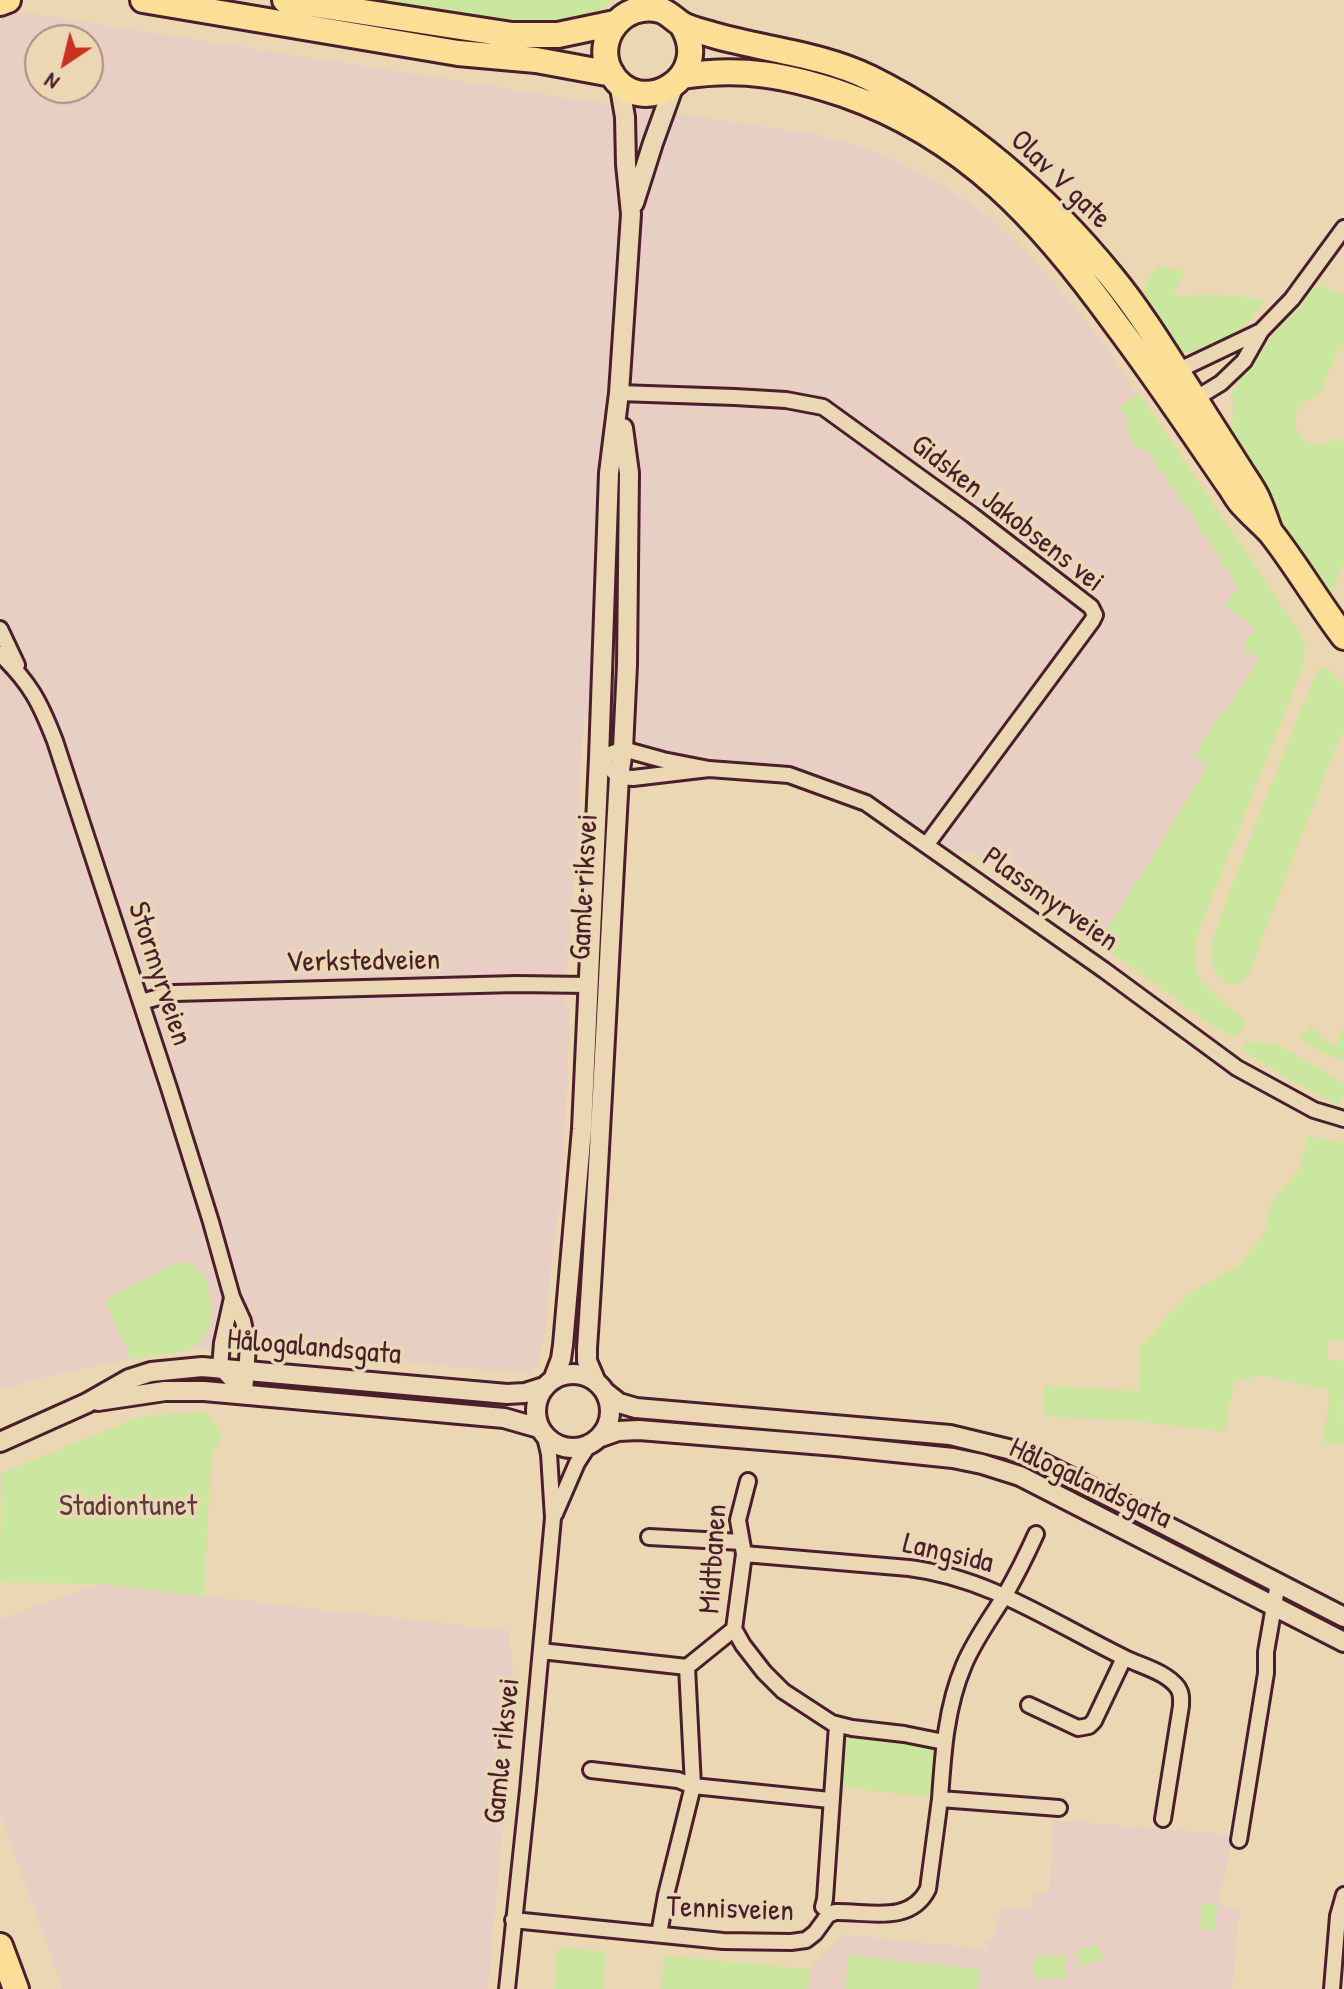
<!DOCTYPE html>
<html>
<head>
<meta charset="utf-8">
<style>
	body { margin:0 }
	#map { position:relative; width:1344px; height:1989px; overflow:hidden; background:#ecd7b5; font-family:"Patrick Hand",sans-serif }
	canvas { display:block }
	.north { position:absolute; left:24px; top:24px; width:80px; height:80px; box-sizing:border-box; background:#ecd7b5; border:2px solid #ab8d7e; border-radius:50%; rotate:215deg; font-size:22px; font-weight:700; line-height:32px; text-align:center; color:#4a1f2b }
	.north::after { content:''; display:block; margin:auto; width:28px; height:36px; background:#c8321e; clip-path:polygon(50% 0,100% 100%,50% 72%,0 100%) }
</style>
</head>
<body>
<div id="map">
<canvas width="1344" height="1989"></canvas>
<div class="north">N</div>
</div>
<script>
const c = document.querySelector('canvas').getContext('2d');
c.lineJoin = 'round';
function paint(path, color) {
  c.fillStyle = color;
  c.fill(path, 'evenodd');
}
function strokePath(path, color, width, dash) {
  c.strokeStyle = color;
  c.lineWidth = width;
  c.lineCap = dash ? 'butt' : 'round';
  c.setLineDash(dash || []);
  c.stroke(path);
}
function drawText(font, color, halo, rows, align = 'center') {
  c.font = font + ' "Patrick Hand",sans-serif';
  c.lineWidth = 7;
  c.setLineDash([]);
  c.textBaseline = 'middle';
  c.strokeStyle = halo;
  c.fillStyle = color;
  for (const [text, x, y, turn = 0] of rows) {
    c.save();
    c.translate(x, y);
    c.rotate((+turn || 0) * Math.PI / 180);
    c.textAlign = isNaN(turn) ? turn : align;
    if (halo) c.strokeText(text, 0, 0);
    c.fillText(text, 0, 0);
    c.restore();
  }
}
paint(new Path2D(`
	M0 9 561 97 815 134 883 154 931 178 986 215 1026 252 1067 297 1102 341 1303 637 1208 765 1099 943 974 852 927 850 858 807 815 790 762 776 649 761 584 714 576 863 564 999 570 1010 566 1111 561 1198 552 1254 546 1328 538 1364 529 1372 477 1369 281 1351 196 1349 113 1362 36 1379 0 1391ZM40 40H88V88H40Z
	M101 1584 509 1631 515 1696 488 1989H63L0 1814V1619Z
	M1053 1820 1234 1835 1218 1905 1240 1908 1232 1989H808L810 1969 835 1942 844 1935 987 1949 988 1940 992 1941 1002 1907 1031 1908 1035 1892H1049Z`), '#e9cec3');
paint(new Path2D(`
	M341 0H611C572 49 398 9 341 0Z
	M1157 266 1185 271 1172 297C1204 293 1233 294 1265 301 1250 321 1231 346 1205 352 1197 354 1186 352 1178 351L1140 296Z
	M1321 286 1344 295V347L1340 346 1318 397C1277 405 1298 461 1335 439L1344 443V561L1328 602 1227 436C1234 420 1236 409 1231 392L1303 295 1312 289Z
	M1139 393 1303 637 1305 645 1303 667 1198 933C1196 944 1193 955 1196 967 1200 989 1228 1006 1245 1020L1246 1023 1244 1029 1235 1036 1229 1034 1205 1021 1099 943 1208 766 1194 754 1260 660 1242 647 1256 628 1224 607 1238 587 1190 513 1149 454 1131 442 1126 419 1120 407Z
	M1325 666 1344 685V732L1338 741 1249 974C1229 1003 1207 968 1211 945L1233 882 1311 685 1320 668Z
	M1310 1026 1335 1047 1344 1027V1061L1320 1052 1301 1039V1037Z
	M1246 1042 1275 1043 1335 1078 1344 1085V1092L1340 1105C1306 1089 1272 1072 1243 1049V1045Z
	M1307 1135 1344 1144V1341H1328V1360L1344 1361 1343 1445 1323 1443 1330 1391 1262 1375 1247 1379H1235L1225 1432 1134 1421 1043 1416V1385L1138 1391 1140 1347 1190 1293 1239 1265 1263 1235 1271 1204 1301 1166Z
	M188 1262C204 1271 207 1279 210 1297 219 1357 175 1352 131 1359L105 1300 173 1264Z
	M205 1412 222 1435 211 1459 204 1596 101 1584 0 1582 1 1473 142 1416Z
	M837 1725 944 1742 940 1799 832 1786Z
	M1202 1904 1217 1906 1215 1930 1200 1929Z
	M1098 1944 1103 1959 1081 1967 1076 1952Z
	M557 1948 606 1952 603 1989H554Z
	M849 1955 980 1970 977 1989H845Z
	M1065 1955 1066 1978 1033 1979V1956Z
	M664 1956 810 1969 808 1989H661Z`), '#cbe69d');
const minor = new Path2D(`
	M1175 378 1177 371 1261 331
	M619 393 735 397 786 400 823 407 972 515 1091 607 1095 615 1092 621 927 844
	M1189 399H1195L1221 383 1244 361 1261 331 1292 299 1344 228
	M0 629 17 665
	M0 654C30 683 40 702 55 741L169 1088 211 1222 232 1297 243 1321 248 1344 245 1394
	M709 769 633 778 619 777 599 758 623 749 663 760 709 769 789 775 866 803 1104 970 1237 1068 1314 1110 1344 1119
	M141 1002 174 993 516 984 588 985
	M232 1298 222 1343 220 1368 245 1394
	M748 1481 738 1520 744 1554 734 1629 743 1645 764 1672 783 1691 832 1723 852 1728 904 1734 944 1742
	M555 1514 577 1463 588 1446
	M1036 1534C1027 1554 1016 1576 1005 1595 991 1618 975 1639 964 1665 946 1707 943 1754 940 1799L1059 1808
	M649 1537 742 1542
	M744 1554 909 1568C990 1578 1053 1623 1125 1658 1141 1666 1167 1672 1178 1688 1182 1694 1181 1699 1181 1706L1163 1819
	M541 1651 687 1667
	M1029 1705 1078 1728 1089 1726 1094 1721 1124 1658
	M591 1770 678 1780 693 1786 830 1800
	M1239 1840 1266 1673V1652L1278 1583
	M823 1907 825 1899 837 1725
	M513 1920 723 1941 791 1942 806 1940 815 1933 828 1915 835 1912C868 1911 910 1925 928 1889L940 1799
	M659 1934 666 1895 693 1786 687 1667 734 1629
	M507 1989 528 1790 553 1518 549 1454 545 1437
	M1332 1989 1338 1916 1344 1895`);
const tertiary = new Path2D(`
	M634 203 653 143 674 85
	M536 1411a37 37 0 1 1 74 0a37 37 0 1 1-74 0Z
	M553 1380 561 1359 563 1345 582 1129 599 758 609 473 619 393 631 214 626 164 625 117 619 82
	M596 1382 587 1361V1348C600 1157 608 967 619 777L623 749 627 665 629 473 623 428
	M605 1392 619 1403 636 1408 950 1435 1008 1449 1038 1461 1130 1507 1344 1617
	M98 1401 165 1391H204L504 1418 539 1428
	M601 1437 618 1431 639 1430 836 1446 953 1458 982 1464 1020 1476 1344 1642
	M0 1442 87 1403 129 1379 151 1372 202 1367 507 1394 525 1393 544 1387`);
const trunk = new Path2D(`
	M143 0 458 53 536 60 612 74
	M285 0 512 35H558L615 23
	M0 3 8 0
	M682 25C715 78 639 121 611 73 592 40 623 0 660 10 670 13 676 22 685 26 693 30 704 32 713 35 765 50 821 54 870 78 963 124 1046 196 1111 276 1143 315 1169 359 1196 401 1210 423 1224 445 1238 467 1244 477 1252 487 1257 498 1262 509 1266 521 1270 532
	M683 76C742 67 787 75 843 94 966 137 1042 221 1116 324 1156 377 1193 433 1231 488 1235 494 1239 502 1245 507 1253 516 1263 524 1271 533 1297 566 1318 603 1344 637
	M0 1946 16 1989`);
strokePath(minor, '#4a1f2b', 20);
strokePath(tertiary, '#4a1f2b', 24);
strokePath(trunk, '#4a1f2b', 30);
strokePath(minor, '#ecd7b5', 14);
strokePath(tertiary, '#ecd7b5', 18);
strokePath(trunk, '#fbdf96', 24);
drawText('30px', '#4a1f2b', '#ecd7b5', [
	["Olav V gate",1060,180,44],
	["Gidsken Jakobsens vei",1007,514,38],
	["Gamle riksvei",585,887,-87],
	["Plassmyrveien",1050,900,35],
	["Verkstedveien",363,962,-1],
	["Stormyrveien",159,974,72],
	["Hålogalandsgata",314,1348,5],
	["Hålogalandsgata",1090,1484,25],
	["Langsida",948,1554,13],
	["Midtbanen",714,1559,-86],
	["Gamle riksvei",503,1751,-84],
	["Tennisveien",730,1910,2]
]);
drawText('30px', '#5d3d3c', '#ecd7b5', [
	["Stadiontunet",128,1507]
]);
</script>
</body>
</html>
